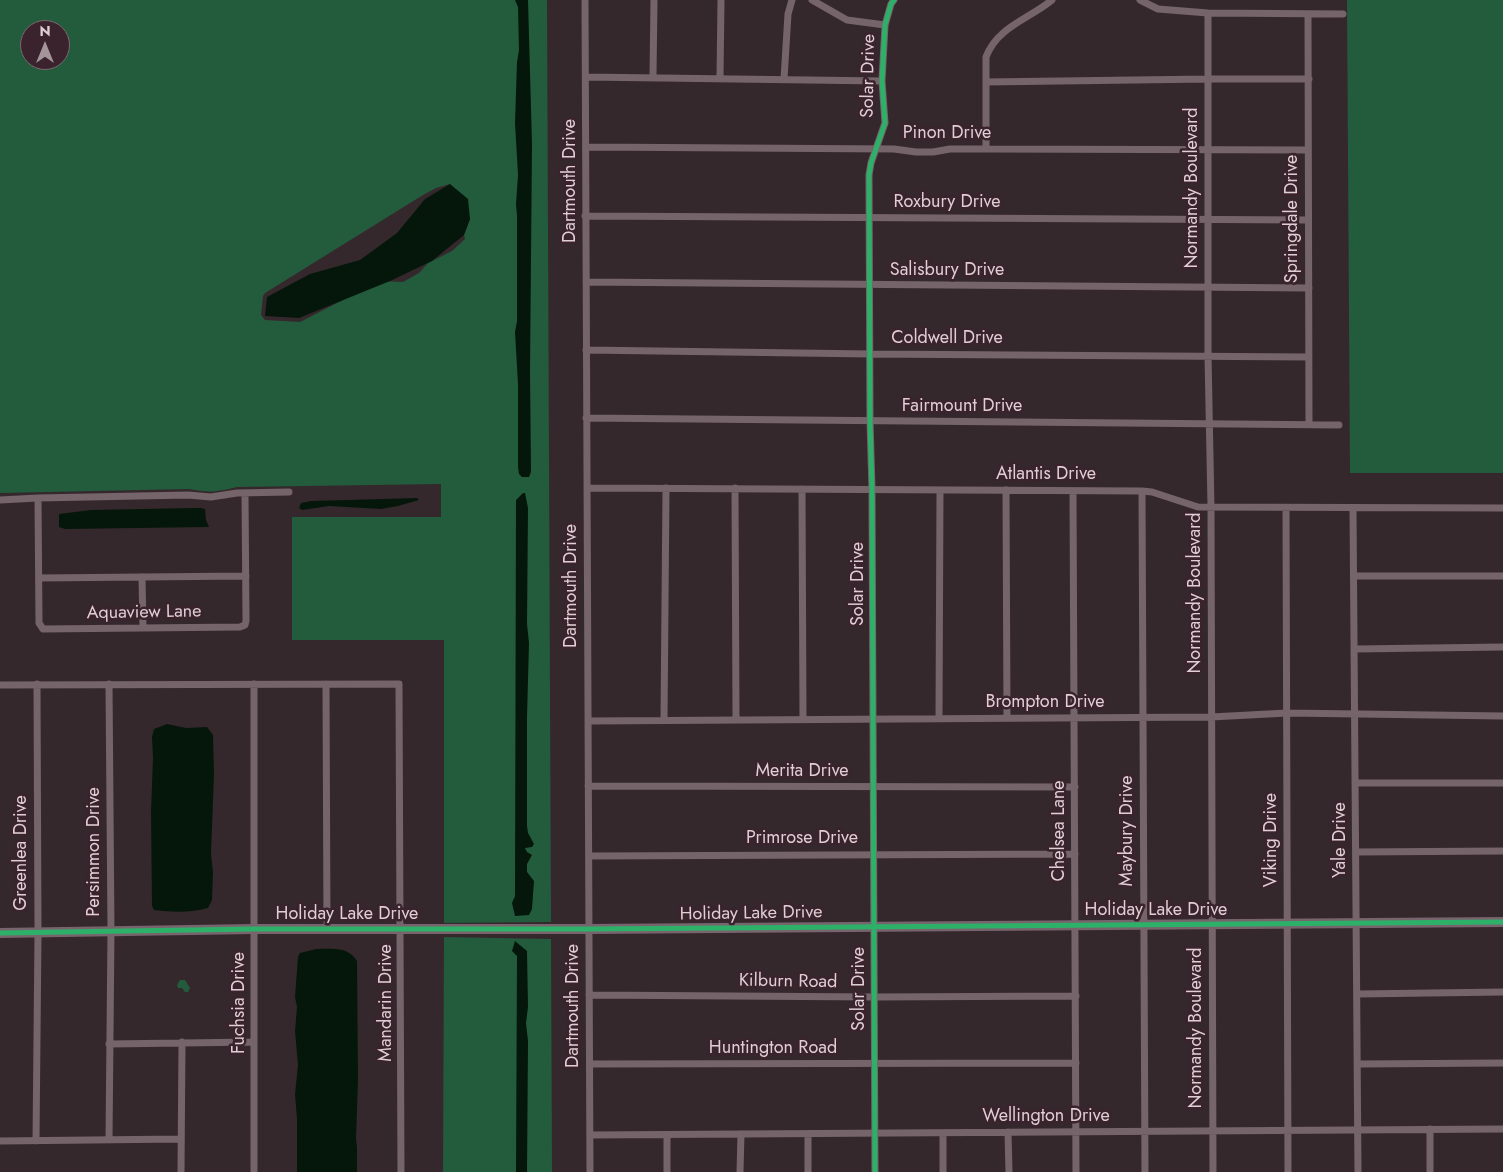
<!DOCTYPE html>
<html>
<head>
<meta charset="utf-8">
<style>
	body { margin:0 }
	#map { position:relative; width:1503px; height:1172px; overflow:hidden; background:#35282d; font-family:Jost,sans-serif }
	canvas { display:block }
	.north { position:absolute; left:20px; top:20px; width:50px; height:50px; box-sizing:border-box; background:#3a232c; border:1px solid #7c6870; border-radius:50%; rotate:0deg; font-size:14px; font-weight:700; line-height:20px; text-align:center; color:#dfcfd5 }
	.north::after { content:''; display:block; margin:auto; width:18px; height:22px; background:#a4959a; clip-path:polygon(50% 0,100% 100%,50% 72%,0 100%) }
</style>
</head>
<body>
<div id="map">
<canvas width="1503" height="1172"></canvas>
<div class="north">N</div>
</div>
<script>
const c = document.querySelector('canvas').getContext('2d');
c.lineJoin = 'round';
function paint(path, color) {
  c.fillStyle = color;
  c.fill(path, 'evenodd');
}
function strokePath(path, color, width, dash) {
  c.strokeStyle = color;
  c.lineWidth = width;
  c.lineCap = dash ? 'butt' : 'round';
  c.setLineDash(dash || []);
  c.stroke(path);
}
function drawText(font, color, halo, rows, align = 'center') {
  c.font = font + ' Jost,sans-serif';
  c.lineWidth = 5;
  c.setLineDash([]);
  c.textBaseline = 'middle';
  c.strokeStyle = halo;
  c.fillStyle = color;
  for (const [text, x, y, turn = 0] of rows) {
    c.save();
    c.translate(x, y);
    c.rotate((+turn || 0) * Math.PI / 180);
    c.textAlign = isNaN(turn) ? turn : align;
    if (halo) c.strokeText(text, 0, 0);
    c.fillText(text, 0, 0);
    c.restore();
  }
}
paint(new Path2D(`
	M0 0H547L551 922 444 923V640H292V517H441V484L237 487C217 492 209 493 189 489L0 493ZM30 30H60V60H30ZM450 184 470 219 464 235 465 239 452 251 428 263 419 273 403 282 380 281 300 322 265 320 261 315 263 296 265 293 423 195 436 188Z
	M1347 0H1503V473H1350Z
	M444 937 551 939 552 1172H443Z
	M180 980H185L190 988 188 992H185L182 988H178L177 985Z`), '#235b3d');
paint(new Path2D(`
	M515 0H528L532 144 530 371 531 472 529 477H522L519 474 518 467V384L515 332 517 321V216L516 204 518 175 515 123 517 62 519 50 518 7Z
	M450 184 468 199 470 219 464 235 432 261 390 281 299 318 265 316 267 297 310 274 360 260 397 233 425 199Z
	M523 493H525L528 508 527 624 529 643 527 717V826L528 833 534 844 532 847 525 848 527 852 532 855 527 864V872L534 881 532 909 529 915 515 916 512 903 515 896 516 500Z
	M417 498 419 500 398 506 381 509 329 506 302 510 299 508 301 503 311 501Z
	M194 508H200L205 509 206 520 209 527 65 529 59 527V514L91 510Z
	M167 724 186 728 207 727 213 735 214 775 211 854 213 872 212 900 208 908C190 913 173 912 154 910L152 906 151 812 153 758 152 737 154 729Z
	M515 941 527 951 528 1007 526 1023 528 1041 527 1172H516L517 956 512 951Z
	M316 949C331 949 348 946 357 961L358 1080 356 1139 357 1147V1172H297V1119L295 1094 298 1065 295 1031 297 1007 295 997 298 957 300 953Z`), '#05170a');
strokePath(new Path2D(`
	M585 0 590 1172
	M812 0 847 20 885 25
	M1140 0 1158 9 1208 13 1343 14
	M1208 13V356L1211 507 1213 1172
	M1308 14 1309 424
	M586 77 882 81
	M653 77 654 0
	M720 78 721 0
	M784 79 788 14 792 0
	M986 82 1208 79H1309
	M586 147 894 149 916 152H933L950 149H986L1308 150
	M986 149V57C997 27 1029 19 1052 0
	M585 216 1308 220
	M586 282 1309 288
	M586 350 870 354 1309 357
	M586 418 1339 425
	M587 488 1142 491 1152 492 1198 507 1503 508
	M735 488 736 720
	M802 489 803 719
	M1006 490 1007 718
	M1073 491 1076 1172
	M1142 491 1145 1172
	M38 498 39 623 43 629 240 627 245 625 246 621 245 493
	M0 500 38 498 188 495 211 497 237 493 289 492
	M1286 508 1288 1172
	M1353 508 1358 1172
	M1354 576H1503
	M142 577 143 628
	M39 578 246 576
	M1355 649 1503 647
	M109 684 111 931 109 1140
	M326 684 327 929
	M0 685 399 684 401 1172
	M939 718 940 490
	M664 720 666 488
	M588 721 1211 717 1287 713 1503 716
	M1356 783H1503
	M588 786 1075 787
	M1356 852 1503 851
	M589 856 1075 854
	M1357 994 1503 992
	M589 995 874 997 1076 996
	M109 1044 254 1042
	M590 1064 1076 1063
	M1358 1064 1503 1063
	M1430 1129V1172
	M1008 1132 1009 1172
	M808 1134V1172
	M590 1135 1503 1129
	M667 1135V1172
	M0 1141 181 1139
	M36 1141 38 933 37 684
	M181 1172 182 1042
	M254 1172V684
	M740 1172 741 1134
	M875 1172 872 489 870 421 869 175 871 163 885 123 882 81 885 25 891 4 894 0
	M943 1172V1133`), '#75646a', 7);
strokePath(new Path2D(`
	M0 933 254 929H589L1503 922`), '#78646d', 10);
strokePath(new Path2D(`
	M0 933 254 929H589L1503 922
	M875 1172 872 489 870 421 869 175 871 163 885 123 882 81 885 25 891 4 894 0`), '#2db169', 5);
drawText('18px', '#dfcfd5', '#3a232c', [
	["Solar Drive",869,76,-89],
	["Pinon Drive",947,134],
	["Dartmouth Drive",571,181,-90],
	["Normandy Boulevard",1193,188,-90],
	["Roxbury Drive",947,203],
	["Springdale Drive",1293,219,-90],
	["Salisbury Drive",947,271],
	["Coldwell Drive",947,339],
	["Fairmount Drive",962,407],
	["Atlantis Drive",1046,475],
	["Solar Drive",859,584,-90],
	["Dartmouth Drive",572,586,-90],
	["Normandy Boulevard",1196,593,-90],
	["Aquaview Lane",144,613,-1],
	["Brompton Drive",1045,703],
	["Merita Drive",802,772],
	["Chelsea Lane",1060,831,-90],
	["Maybury Drive",1128,831,-90],
	["Primrose Drive",802,839],
	["Viking Drive",1272,840,-90],
	["Yale Drive",1341,840,-90],
	["Persimmon Drive",95,852,-90],
	["Greenlea Drive",22,853,-90],
	["Holiday Lake Drive",1156,911],
	["Holiday Lake Drive",751,914,-1],
	["Holiday Lake Drive",347,915],
	["Kilburn Road",788,982,1],
	["Solar Drive",860,989,-90],
	["Fuchsia Drive",240,1003,-90],
	["Mandarin Drive",387,1003,-90],
	["Dartmouth Drive",574,1006,-90],
	["Normandy Boulevard",1197,1028,-90],
	["Huntington Road",773,1049],
	["Wellington Drive",1046,1117]
]);
</script>
</body>
</html>
